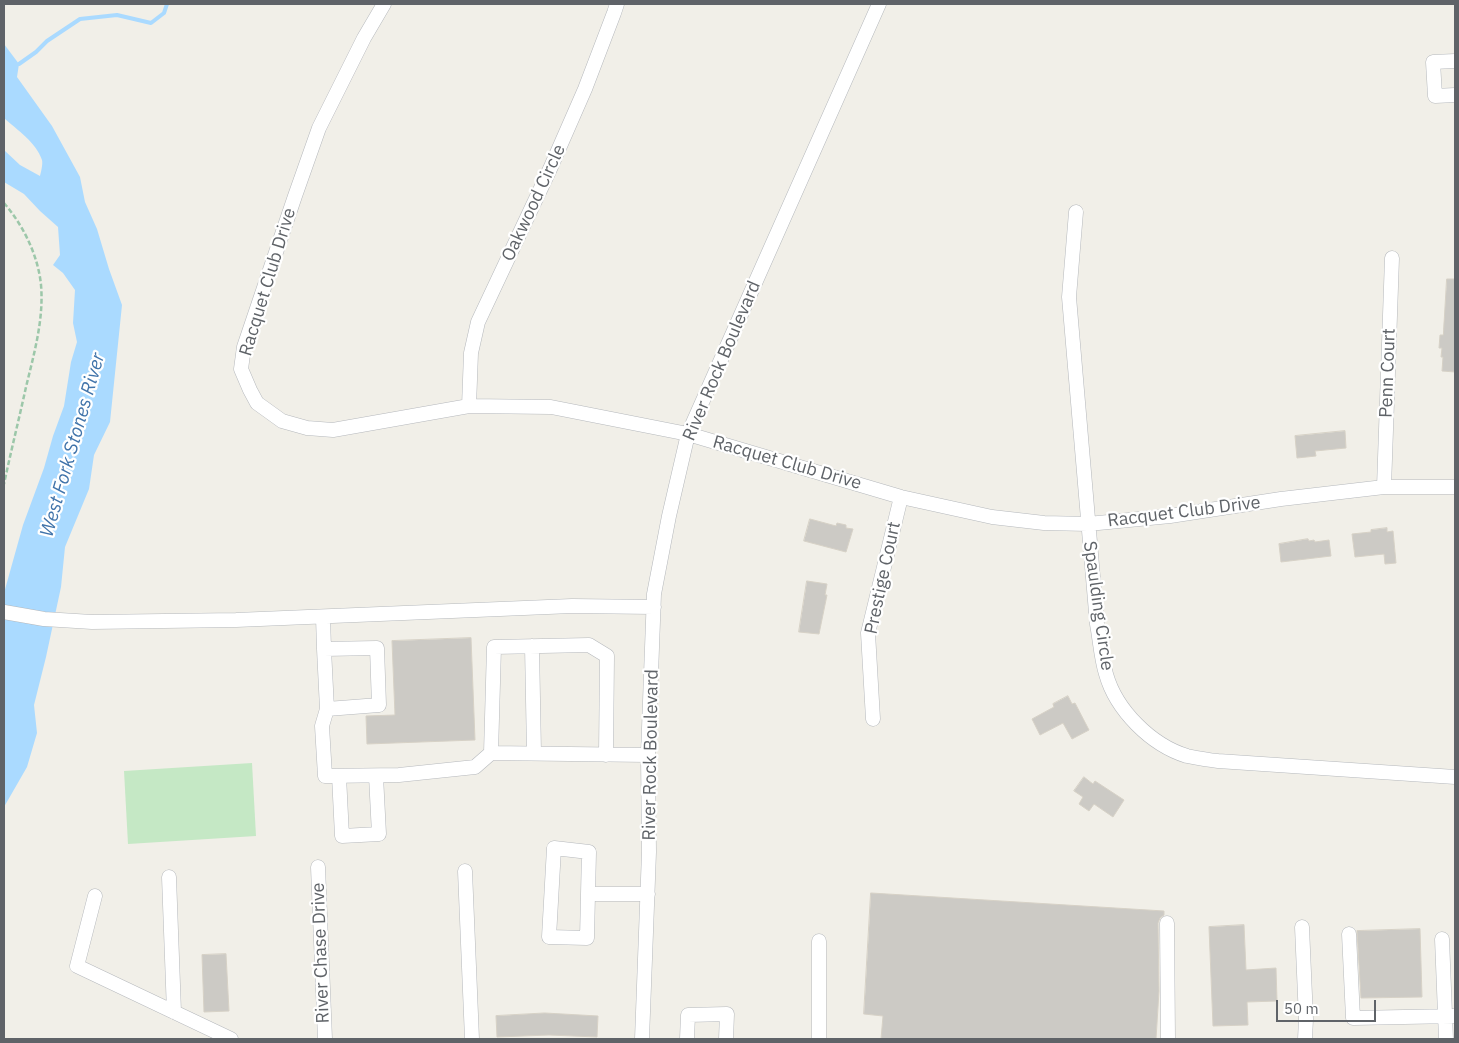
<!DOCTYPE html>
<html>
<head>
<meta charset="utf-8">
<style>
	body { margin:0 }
	#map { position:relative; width:1459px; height:1043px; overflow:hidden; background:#f1efe8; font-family:"IBM Plex Sans",sans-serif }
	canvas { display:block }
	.frame { position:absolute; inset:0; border:5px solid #5f6368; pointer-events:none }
	.scale { position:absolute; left:1276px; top:1000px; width:100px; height:22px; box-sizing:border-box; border:2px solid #5f6368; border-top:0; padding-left:6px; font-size:15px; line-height:18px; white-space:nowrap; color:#5f6368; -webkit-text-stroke:4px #fff; paint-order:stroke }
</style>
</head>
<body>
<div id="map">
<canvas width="1459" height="1043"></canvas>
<div class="frame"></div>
<div class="scale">50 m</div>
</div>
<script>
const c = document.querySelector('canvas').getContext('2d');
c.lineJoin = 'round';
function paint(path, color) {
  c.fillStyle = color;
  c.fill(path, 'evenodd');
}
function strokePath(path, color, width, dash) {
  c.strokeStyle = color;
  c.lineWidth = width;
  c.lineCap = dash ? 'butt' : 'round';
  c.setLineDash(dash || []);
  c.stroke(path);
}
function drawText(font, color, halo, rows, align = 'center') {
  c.font = font + ' "IBM Plex Sans",sans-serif';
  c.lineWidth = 4.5;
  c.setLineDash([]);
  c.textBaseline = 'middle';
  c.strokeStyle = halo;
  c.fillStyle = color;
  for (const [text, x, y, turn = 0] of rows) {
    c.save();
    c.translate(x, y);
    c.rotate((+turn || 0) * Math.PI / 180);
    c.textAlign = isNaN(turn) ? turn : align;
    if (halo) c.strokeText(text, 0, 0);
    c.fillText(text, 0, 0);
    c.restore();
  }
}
paint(new Path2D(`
	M252 763 256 836 128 844 124 771Z`), '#c5e8c5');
paint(new Path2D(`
	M4 44 19 64 17 77 52 126 80 177 85 202 97 229 109 269 122 305 110 422 94 455 89 489 65 547 61 587 46 657 34 705 37 733 27 767 4 807V593L23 525 44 468 53 436 64 406 71 362 77 342 73 323 75 290 63 273 53 265 60 255 58 227 40 211 24 194 4 182V150L20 165 40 176C41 172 43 164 42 160 36 142 17 130 4 118Z`), '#aadaff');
strokePath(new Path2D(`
	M19 64 36 52 47 41 80 19 117 15 151 23 164 13 167 4`), '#aadaff', 4);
const building = new Path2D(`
	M1447 279H1455V372L1442 371 1443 357H1441L1442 348H1439L1440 335H1443Z
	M1345 431 1346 448 1315 451 1316 456 1297 458 1295 436Z
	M810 519 836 526 837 523 846 525V528L853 529 846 552 804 541Z
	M1387 528V532L1393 531 1396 563 1385 564 1384 554 1355 557 1352 534 1371 532V530Z
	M1308 539 1309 541 1314 540 1315 542 1329 540 1331 556 1281 562 1279 544Z
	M807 581 827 584 825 595H827L819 634 799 632Z
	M471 638 475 740 367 744 366 716 395 715 392 641Z
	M1068 696 1072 704 1075 703 1089 730 1072 739 1063 723 1040 735 1032 719 1054 707 1053 704Z
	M1084 777 1093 784 1095 781 1124 800 1113 817 1094 804 1089 811 1079 804 1083 797 1074 791Z
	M871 893 1164 911V915L1160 918 1158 923 1159 991 1156 1039H881L883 1016 864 1014Z
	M1244 925 1246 970 1276 968 1277 1001 1247 1002 1248 1025 1213 1026 1209 927Z
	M1420 929 1422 997 1361 998 1357 931Z
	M226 954 229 1011 204 1012 202 955Z
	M545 1013 598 1016 597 1037 549 1035 497 1037 496 1016Z`);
paint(building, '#cccac5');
strokePath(building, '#d6d1c6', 1);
const minor = new Path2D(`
	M384 4 364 38 319 128 295 196 244 347 241 369 250 390 257 403 282 421 307 428 333 430 469 406 551 407 688 434 901 497 992 517 1044 523 1088 524 1170 516 1281 499 1384 487H1455
	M1455 61 1433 62 1435 96 1455 95
	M1076 212 1069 297 1097 624C1100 640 1101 658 1106 674 1116 710 1151 745 1187 756 1197 758 1208 760 1218 761L1455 777
	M469 406 471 353 478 322 550 169 585 89 614 13 617 4
	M1384 487 1392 258
	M4 612 44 619 92 622 236 620 572 606 654 607
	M323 617 324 649 377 648 379 705 327 709 322 726 325 776 399 775 475 767 491 753
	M532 646 534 753
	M324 649 327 709
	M873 719 868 633 901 497
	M606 755 607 656 589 645 494 647 491 753 648 755
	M339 776 342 836 379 834 376 776
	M318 867 325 1039
	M465 871 472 1039
	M169 877 174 1012
	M588 894 589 852 554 848 549 937 587 938 588 894H648
	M95 896 77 966 231 1039
	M1167 923 1168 1039
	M1302 927 1306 1019 1305 1039
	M1349 934 1353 1018 1455 1016
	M1442 939 1446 1039
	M819 941V1039
	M642 1039 649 852 648 755 654 594 669 516 688 434 879 4
	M687 1039 688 1015 727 1014 726 1039`);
strokePath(minor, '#b5b8bc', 15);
strokePath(new Path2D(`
	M4 203C23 225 38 255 41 285 44 319 34 354 26 387 19 419 11 451 4 484`), '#9cc7a9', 2.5, [5, 2.5]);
strokePath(minor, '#fff', 14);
drawText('18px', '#5f6368', '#fff', [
	["Oakwood Circle",534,203,-65],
	["Racquet Club Drive",268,282,-73],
	["River Rock Boulevard",722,361,-67],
	["Penn Court",1388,373,-88],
	["Racquet Club Drive",787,463,16],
	["Racquet Club Drive",1184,512,-7],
	["Prestige Court",883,578,-78],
	["Spaulding Circle",1098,606,82],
	["River Rock Boulevard",651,755,-89],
	["River Chase Drive",321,953,-92]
]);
drawText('italic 19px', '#4174aa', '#fff', [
	["West Fork Stones River",73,445,-74]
]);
</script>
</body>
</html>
